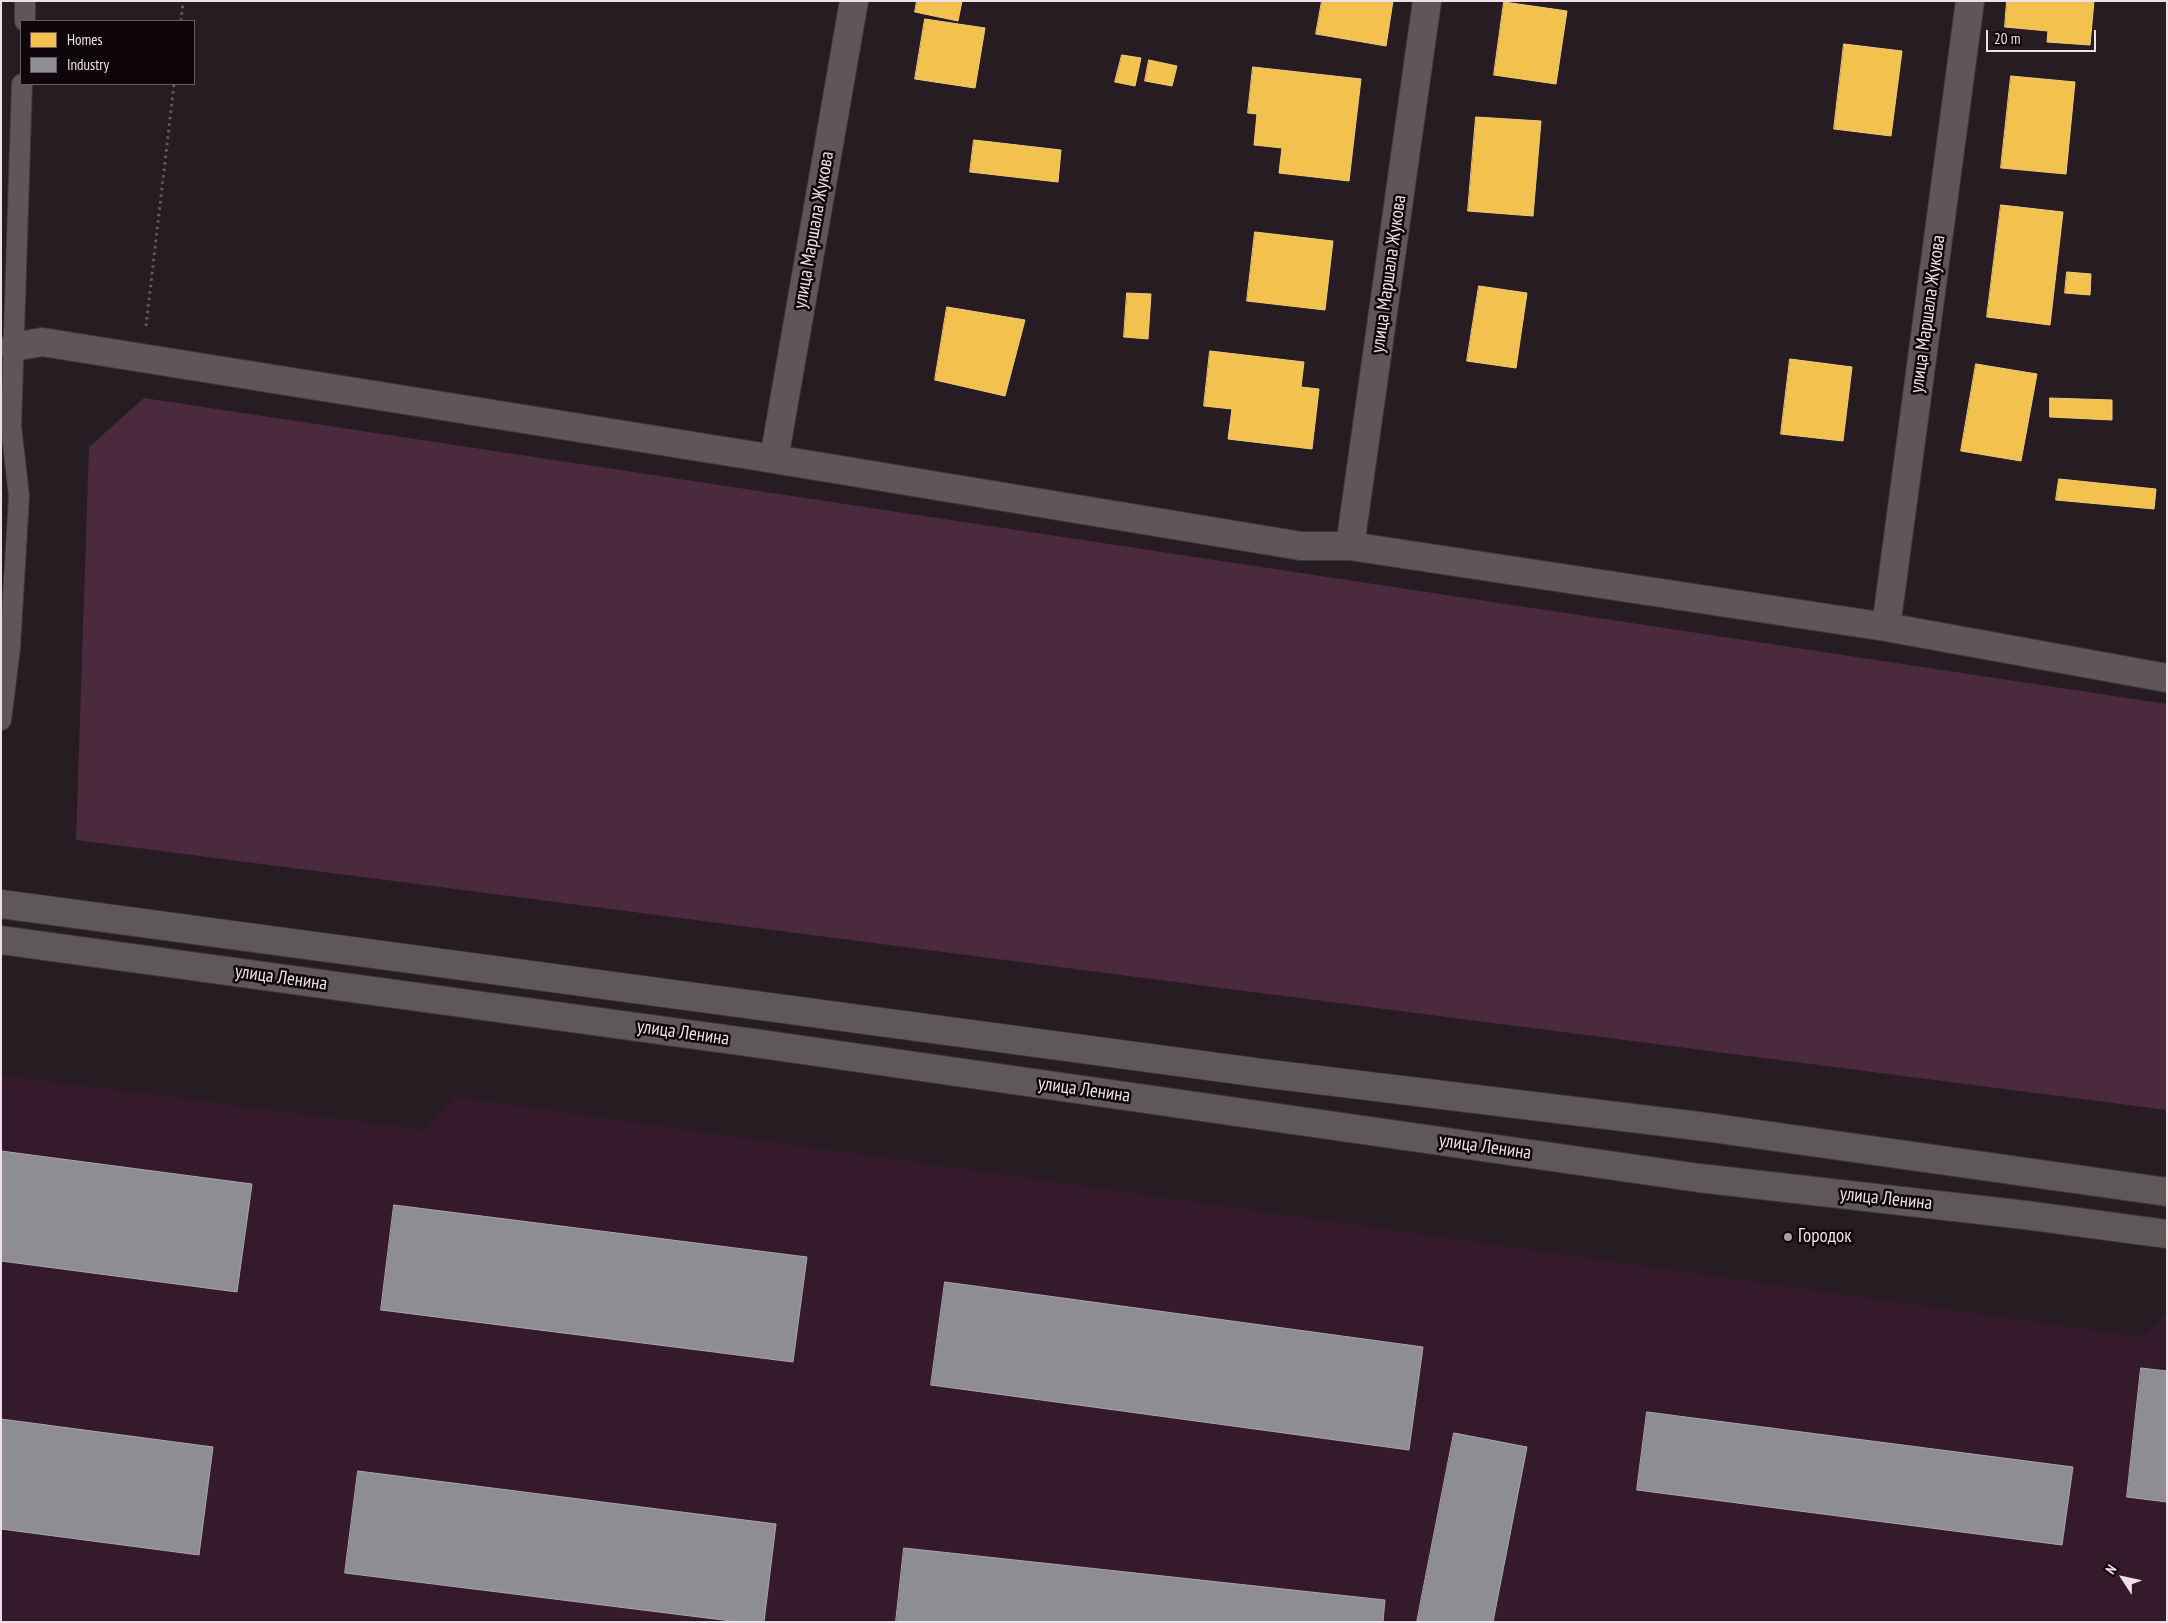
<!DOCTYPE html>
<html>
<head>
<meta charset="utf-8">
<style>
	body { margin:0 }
	#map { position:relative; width:2168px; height:1623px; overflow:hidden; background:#281c23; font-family:"PT Sans Narrow",sans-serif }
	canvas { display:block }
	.frame { position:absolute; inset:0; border:2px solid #efdfe7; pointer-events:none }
	.legend { position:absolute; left:20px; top:20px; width:175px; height:65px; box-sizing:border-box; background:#0f060b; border:1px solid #695d63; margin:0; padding:6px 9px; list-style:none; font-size:15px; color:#efdfe7 }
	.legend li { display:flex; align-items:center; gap:10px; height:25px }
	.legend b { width:25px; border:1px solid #695d63 }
	.north { position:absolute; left:2098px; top:1553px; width:50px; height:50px; -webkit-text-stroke:4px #0f060b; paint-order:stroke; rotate:305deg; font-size:14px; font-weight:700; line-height:20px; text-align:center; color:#efdfe7 }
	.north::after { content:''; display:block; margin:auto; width:18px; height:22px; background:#efdfe7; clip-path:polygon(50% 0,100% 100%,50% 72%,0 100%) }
	.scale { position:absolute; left:1986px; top:30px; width:110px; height:22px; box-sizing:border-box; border:2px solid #efdfe7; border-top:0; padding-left:6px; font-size:15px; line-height:18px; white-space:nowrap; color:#efdfe7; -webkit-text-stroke:4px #0f060b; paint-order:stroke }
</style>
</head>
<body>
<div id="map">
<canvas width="2168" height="1623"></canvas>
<div class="frame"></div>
<ul class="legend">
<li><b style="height:14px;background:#f2c14e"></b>Homes</li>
<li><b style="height:14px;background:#8d8d92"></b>Industry</li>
</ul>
<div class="north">N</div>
<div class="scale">20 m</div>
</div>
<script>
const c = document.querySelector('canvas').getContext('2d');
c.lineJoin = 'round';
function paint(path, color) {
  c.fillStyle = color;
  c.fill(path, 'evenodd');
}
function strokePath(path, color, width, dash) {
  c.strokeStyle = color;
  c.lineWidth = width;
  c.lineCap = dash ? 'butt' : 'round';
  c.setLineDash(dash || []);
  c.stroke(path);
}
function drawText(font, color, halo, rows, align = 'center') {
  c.font = font + ' "PT Sans Narrow",sans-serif';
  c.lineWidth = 5;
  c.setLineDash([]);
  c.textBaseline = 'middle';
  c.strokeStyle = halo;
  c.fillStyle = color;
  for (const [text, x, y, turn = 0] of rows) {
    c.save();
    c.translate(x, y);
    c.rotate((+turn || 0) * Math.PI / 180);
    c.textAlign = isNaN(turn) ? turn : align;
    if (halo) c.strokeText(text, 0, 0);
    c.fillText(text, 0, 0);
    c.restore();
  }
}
paint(new Path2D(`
	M1 1075 425 1130 458 1097 2141 1337 2167 1312V1622H1Z`), '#341a2a');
paint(new Path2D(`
	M144 398 2167 704V1110L76 840 89 447Z`), '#4b2a3e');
const homes = new Path2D(`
	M917 1H962L958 21 915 12Z
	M1322 1H1393L1386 46 1316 34Z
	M2007 1H2094L2090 45 2047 42 2048 31 2005 27Z
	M1504 2 1567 11 1556 84 1494 75Z
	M925 19 985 28 975 88 915 79Z
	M1844 44 1902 51 1891 136 1834 129Z
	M1122 55 1141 58 1135 86 1115 82Z
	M1149 60 1177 66 1172 86 1145 81Z
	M1253 67 1361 79 1349 181 1279 173 1282 148 1254 145 1257 114 1248 113Z
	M2011 76 2075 82 2066 174 2001 168Z
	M1476 117 1541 121 1533 216 1468 211Z
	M974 140 1061 150 1058 182 970 172Z
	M2001 205 2063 212 2050 325 1987 317Z
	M1255 232 1333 241 1325 310 1247 301Z
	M2067 272 2091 274 2090 295 2065 293Z
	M1479 286 1527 293 1516 368 1467 361Z
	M1127 293 1151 294 1148 339 1124 337Z
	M947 307 1025 320 1005 396 935 380Z
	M1210 351 1304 362 1301 387 1319 389 1312 449 1228 439 1232 409 1204 406Z
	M1790 359 1852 367 1843 441 1781 434Z
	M1976 364 2037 374 2021 461 1961 451Z
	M2050 398 2112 400V420L2050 417Z
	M2059 479 2156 489 2154 509 2056 500Z`);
paint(homes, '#f2c14e');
strokePath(homes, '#f1ca7c', 1);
const industry = new Path2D(`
	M1 1151 252 1184 237 1292 1 1261Z
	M394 1205 807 1257 793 1362 381 1310Z
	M945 1282 1423 1347 1409 1450 931 1385Z
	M2141 1368 2167 1371V1502L2127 1497Z
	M1647 1412 2073 1467 2062 1545 1637 1490Z
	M1 1419 213 1447 199 1555 1 1529Z
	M1454 1433 1527 1447 1493 1622H1417Z
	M358 1471 776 1524 764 1622H739L345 1573Z
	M904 1548 1385 1600 1383 1622H896Z`);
paint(industry, '#8d8d92');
strokePath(industry, '#aaa6ac', 1);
const lane = new Path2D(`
	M25 21V1
	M1 720 10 648 19 496 11 426 22 84`);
const street = new Path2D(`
	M13 347 42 342 774 459 1301 546H1350L1886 627 2167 678
	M774 459 854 1
	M1350 546 1427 1
	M1886 627 1970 1`);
const primary = new Path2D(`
	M1 904 1261 1073 1706 1127 2167 1192
	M1 940 754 1043 1699 1178 2025 1215 2167 1234`);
strokePath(lane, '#40373c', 22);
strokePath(street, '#40373c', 30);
strokePath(primary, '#40373c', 30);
strokePath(new Path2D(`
	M181 21 183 1
	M146 326 174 84`), '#61585d', 3, [2.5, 4]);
strokePath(lane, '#5f565b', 20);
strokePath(street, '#5f565b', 28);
strokePath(primary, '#5e5958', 28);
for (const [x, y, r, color] of [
	[1788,1237,5,"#a99ba2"]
]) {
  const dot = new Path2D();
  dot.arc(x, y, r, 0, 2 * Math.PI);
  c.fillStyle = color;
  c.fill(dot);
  strokePath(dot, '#0f060b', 2);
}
drawText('19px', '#efdfe7', '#0f060b', [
	["улица Маршала Жукова",814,230,-80],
	["улица Маршала Жукова",1389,274,-82],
	["улица Маршала Жукова",1928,314,-82],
	["улица Ленина",281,978,8],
	["улица Ленина",683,1033,8],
	["улица Ленина",1084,1090,8],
	["улица Ленина",1485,1147,8],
	["улица Ленина",1886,1199,6]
]);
drawText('19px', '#efdfe7', '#0f060b', [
	["Городок",1798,1237]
], 'left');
</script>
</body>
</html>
